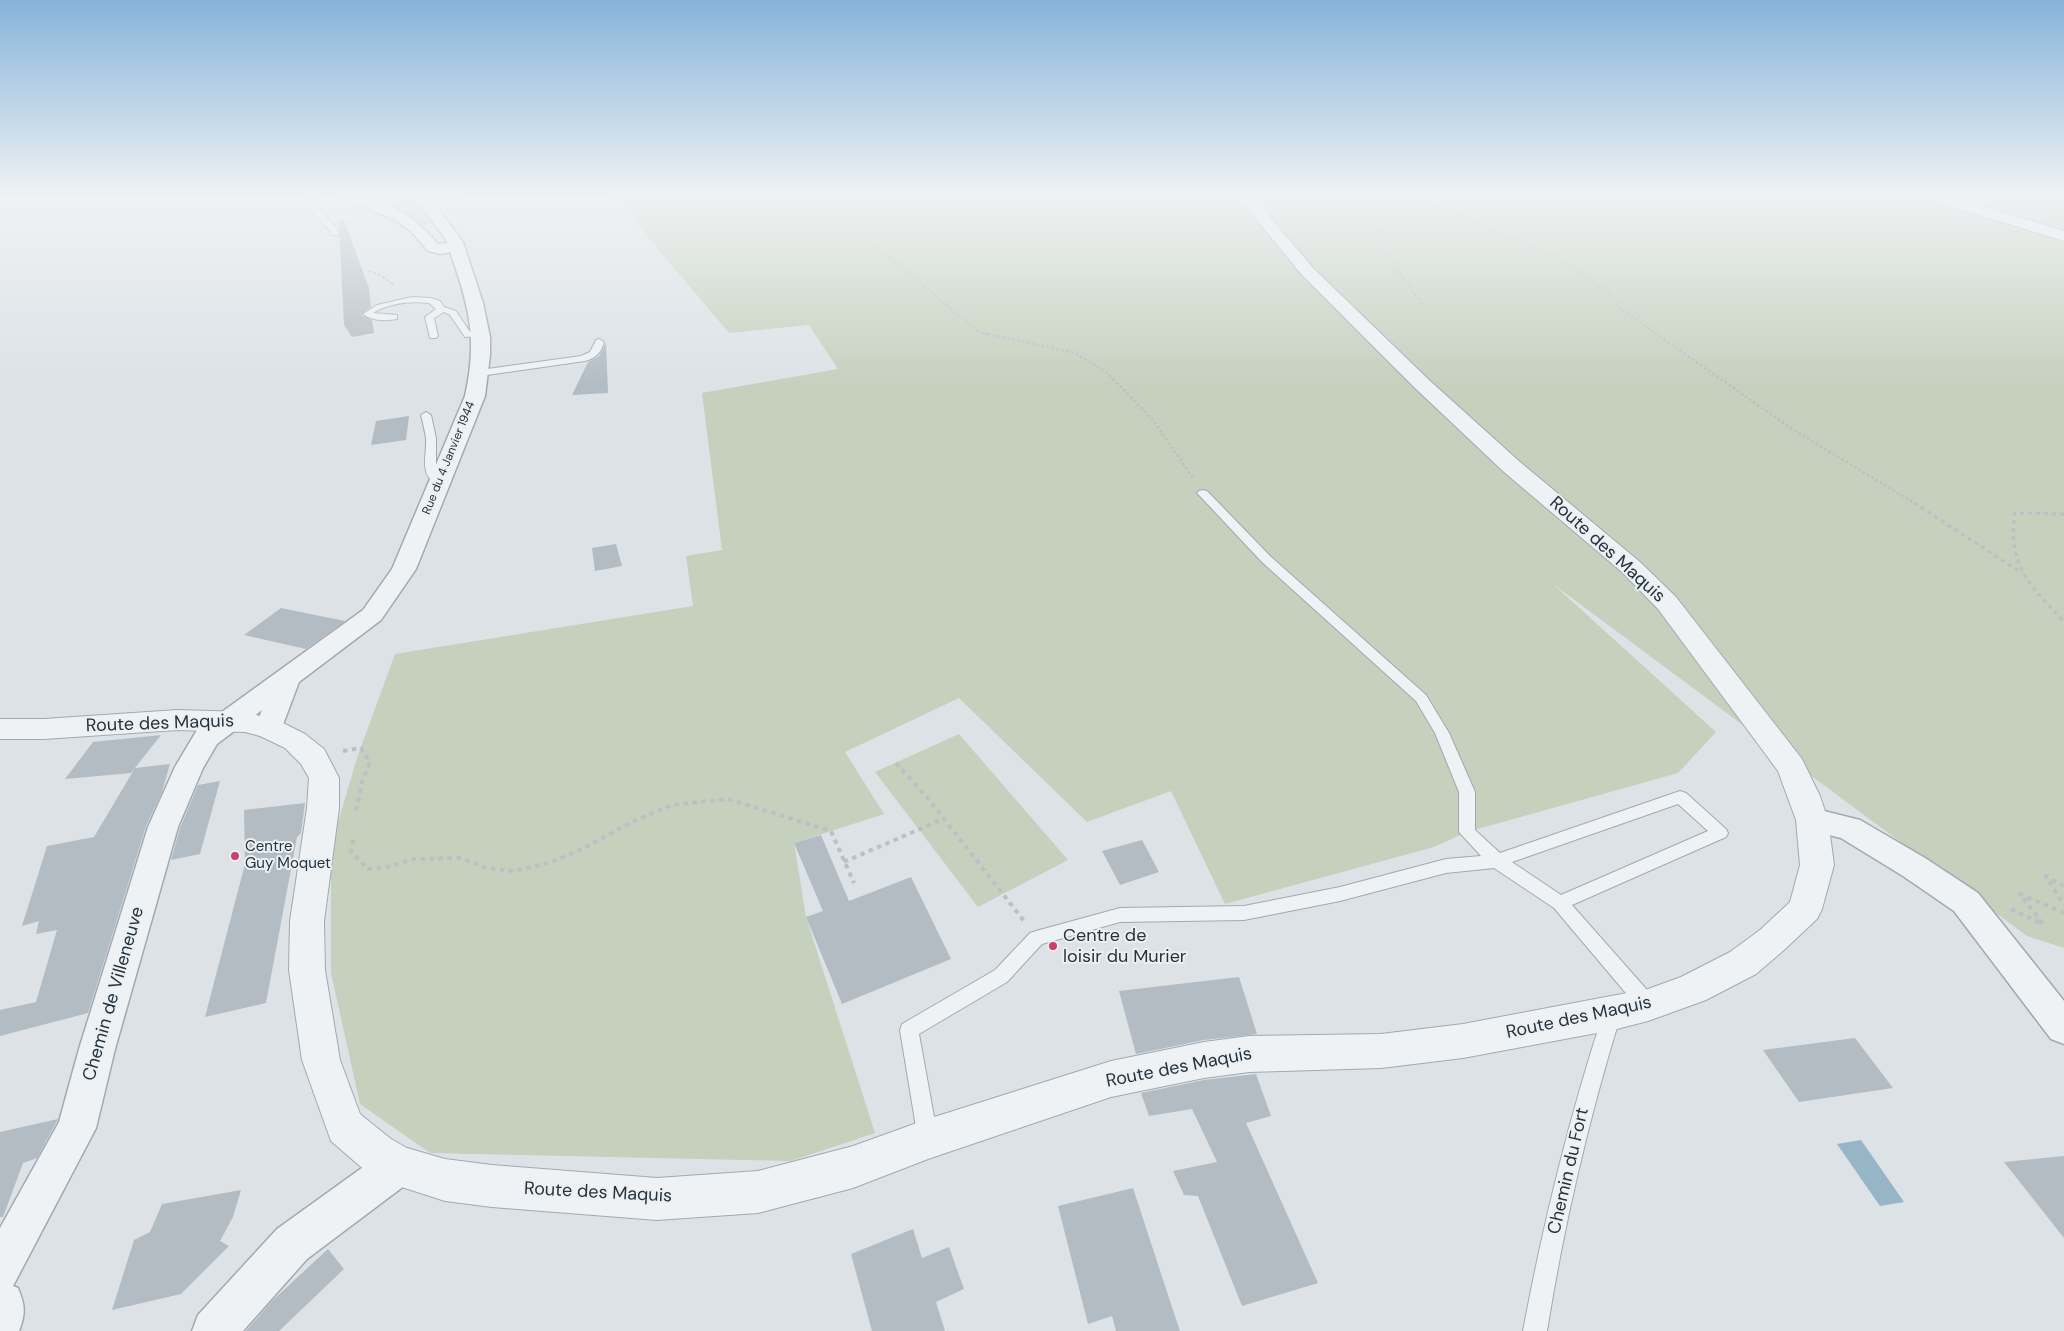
<!DOCTYPE html>
<html>
<head>
<meta charset="utf-8">
<style>
	body { margin:0 }
	canvas { display:block; background:#dce2e6 }
</style>
</head>
<body>
<canvas width="2064" height="1331"></canvas>
<script>
const c = document.querySelector('canvas').getContext('2d');
c.lineJoin = 'round';
function paint(path, color) {
  c.fillStyle = color;
  c.fill(path, 'evenodd');
}
function strokePath(path, color, width, dash) {
  c.strokeStyle = color;
  c.lineWidth = width;
  c.lineCap = dash ? 'butt' : 'round';
  c.setLineDash(dash || []);
  c.stroke(path);
}
function drawText(font, color, halo, rows, align = 'center') {
  c.font = font + ' "DM Sans",sans-serif';
  c.lineWidth = 4;
  c.setLineDash([]);
  c.textBaseline = 'middle';
  c.strokeStyle = halo;
  c.fillStyle = color;
  for (const [text, x, y, turn = 0] of rows) {
    c.save();
    c.translate(x, y);
    c.rotate((+turn || 0) * Math.PI / 180);
    c.textAlign = isNaN(turn) ? turn : align;
    if (halo) c.strokeText(text, 0, 0);
    c.fillText(text, 0, 0);
    c.restore();
  }
}
paint(new Path2D(`
	M338 198H424L435 223 405 229Z
	M615 198H2064V948L2027 936 1553 584 1716 732 1678 773 1467 832 1434 847 1225 904 1171 791 1087 822 959 698 845 752 884 814 794 843 806 917 875 1133 791 1161 430 1153 360 1104 331 973V846L357 758 395 654 693 606 686 556 722 550 702 393 838 369 809 325 729 333Z
	M959 734 1068 860 978 907 875 772Z`), '#c5d0bd');
paint(new Path2D(`
	M1861 1140 1904 1202 1880 1206 1837 1144Z`), '#96b5c7');
paint(new Path2D(`
	M344 220 369 288 371 307 361 315 372 320 374 333 352 337 344 325 339 221Z
	M606 343 608 393 572 395 588 362 599 356Z
	M409 416 406 440 371 445 376 421Z
	M616 544 622 566 595 571 592 548Z
	M281 608 320 616 345 621 306 649 244 635Z
	M161 735 131 773 65 779 93 742Z
	M170 764 162 792 146 826 88 1013 0 1036V1010L36 1002 57 930 36 934 39 921 22 926 47 846 94 837 135 768Z
	M220 781 200 854 171 860 180 828 198 785Z
	M305 803 301 833 297 837 266 1003 205 1017 245 864 244 810Z
	M821 835 849 901 911 877 951 959 842 1004 806 917 823 911 794 843Z
	M1142 840 1159 872 1120 885 1102 851Z
	M1239 977 1257 1034 1204 1040 1136 1054 1119 991Z
	M1855 1038 1893 1088 1799 1102 1763 1050Z
	M1256 1074 1271 1116 1246 1123 1318 1283 1242 1306 1198 1196 1184 1195 1173 1171 1217 1162 1192 1109 1149 1116 1141 1093 1204 1080Z
	M58 1119 37 1158 23 1163 3 1217H0V1132Z
	M2064 1156V1238L2004 1162Z
	M1133 1188 1169 1298 1180 1331H1116L1112 1316 1088 1324 1058 1206Z
	M241 1190 233 1217 220 1241 229 1246 181 1294 112 1310 134 1240 150 1232 162 1204Z
	M913 1229 922 1258 949 1247 964 1289 936 1302 945 1331H872L851 1254Z
	M328 1249 344 1269 279 1331H246L273 1300Z`), '#b3bcc3');
const service = new Path2D(`
	M305 198H312C318 212 332 220 339 233L338 235H332C324 221 311 213 305 198Z
	M446 198H457L432 209 425 207Z
	M412 297 431 298 440 301 444 307 456 311 470 332 481 330 486 333 481 336 465 337 450 315 444 312 434 318 438 336 436 338H430L425 317 436 309 429 303C411 301 389 303 373 313L397 315V319C386 321 372 321 363 314L377 305Z
	M599 339 604 342C601 353 596 358 585 361L480 376 475 373 480 370 581 356 590 352 596 340Z
	M426 412 431 415 436 438V469L446 481 440 484C418 479 427 455 426 439 425 431 423 423 421 415Z
	M1203 490 1207 491 1270 556 1426 695 1449 733 1475 792V830L1500 853 1680 791 1686 793 1726 829 1728 833 1726 837 1572 905 1655 999 1657 1005 1655 1011 1648 1013 1641 1011 1554 908 1494 868 1446 873 1340 901 1244 920 1120 922 1042 944 1007 982 919 1034 938 1139 935 1146 928 1149 921 1146 918 1139 900 1030 902 1024 995 970 1030 933 1036 931 1120 908 1244 906 1340 887 1446 859 1481 856 1459 832V792L1435 733 1416 701 1262 562 1199 495 1197 493 1199 491ZM1678 804 1708 831 1561 895 1512 862Z
	M1612 1006 1619 1008 1621 1014C1589 1118 1564 1224 1547 1331H1523C1543 1224 1569 1118 1603 1014L1605 1008Z`);
const minor = new Path2D(`
	M348 198C387 198 413 215 438 244L448 243 416 198H430L463 242 483 303 490 337V355L485 396 416 569 381 620 299 682 279 735 269 738 259 735 255 728 262 710 217 744 203 768 178 827 115 1049 96 1128 13 1286 18 1288C25 1305 26 1313 19 1331H0V1228L59 1122 79 1049 148 827 175 767 197 730 363 610 392 569 465 396C478 339 469 306 450 252L441 254 428 251 411 231 396 220 350 201Z
	M1812 808 1860 820 1925 858 1978 893 2064 1001V1044L2051 1039 1954 911 1903 876 1841 838 1801 828 1797 820 1801 812Z
	M398 1146 412 1152 418 1166 412 1180 307 1259 243 1331H192L198 1315 277 1229 384 1152Z`);
const tertiary = new Path2D(`
	M1239 198H1254L1313 268 1429 380 1520 462 1640 562 1676 597 1802 759 1820 796 1828 820 1834 865 1822 909 1817 919 1784 950 1756 974 1706 1000 1648 1021 1613 1030 1463 1058 1381 1068 1249 1072 1204 1078 1111 1097 928 1159 853 1188 758 1213 657 1220 492 1207 445 1201 383 1181 361 1167 331 1141 302 1060 289 970 290 921 307 808 309 778 301 764 285 748 260 736 245 732 177 730 44 739H0V719H44L177 710 245 712 279 721 305 734 324 749 339 778V808L324 921 325 970 340 1060 360 1114 391 1139 407 1148 445 1159 492 1165 657 1178 758 1171 853 1146 928 1119 1111 1061 1204 1042 1249 1036 1381 1034 1463 1024 1648 989 1681 977 1730 952 1760 930 1790 902 1800 865 1796 820 1778 771 1658 609 1622 572 1504 472 1415 388 1301 274Z
	M1932 198H1955L2064 231V241L1934 201Z`);
strokePath(service, '#a2aab0', 2);
strokePath(minor, '#a2aab0', 3);
strokePath(tertiary, '#a2aab0', 2);
strokePath(new Path2D(`
	M1356 198 1372 213 1383 251 1422 304
	M1409 198 1469 219 1510 239 1561 259 1609 293 1621 309 1657 334
	M869 241 979 332 988 334
	M369 271 380 275 395 285`), '#bac0c5', 2, [2.5, 2.5]);
strokePath(new Path2D(`
	M983 333 1075 353 1106 372 1153 420 1193 478
	M1655 333 1792 429 1916 504`), '#bac0c5', 2.5, [2.5, 2.5]);
strokePath(new Path2D(`
	M1914 503 2022 573
	M2064 514 2015 513C2007 568 2031 585 2064 622`), '#bac0c5', 3, [4, 4]);
strokePath(new Path2D(`
	M343 751 361 748 370 762 362 782 356 811
	M896 763 926 796 1024 921
	M353 840 351 852 368 869 387 867 414 859 459 858 487 868 514 871 552 862 582 849 634 821 672 805 728 799 831 831 854 883
	M844 862 943 819
	M2064 886 2046 876 2064 905
	M2011 909 2043 924 2020 894 2064 913`), '#bac0c5', 4, [4.5, 4.5]);
paint(service, '#eef2f5');
paint(minor, '#eef2f5');
paint(tertiary, '#eef2f5');
const sky = c.createLinearGradient(0, 0, 0, 385);
sky.addColorStop(0, '#87b4db');
sky.addColorStop(0.51, '#eff2f4');
sky.addColorStop(1, '#eff2f400');
c.fillStyle = sky;
c.fillRect(0, 0, 2064, 385);
for (const [x, y, r, color] of [
	[235,856,5,"#cd3f6a"],
	[1053,946,5,"#cd3f6a"]
]) {
  const dot = new Path2D();
  dot.arc(x, y, r, 0, 2 * Math.PI);
  c.fillStyle = color;
  c.fill(dot);
  strokePath(dot, '#ebf0f4', 2);
}
drawText('12px', '#26323c', '#ebf0f4', [
	["Rue du 4 Janvier 1944",449,458,-68]
]);
drawText('15px', '#26323c', '#ebf0f4', [
	["Centre",245,847],
	["Guy Moquet",245,864]
], 'left');
drawText('18px', '#26323c', '#ebf0f4', [
	["Route des Maquis",1607,550,42],
	["Route des Maquis",160,724,-2],
	["Chemin de Villeneuve",114,994,-74],
	["Route des Maquis",1579,1018,-12],
	["Route des Maquis",1179,1068,-11],
	["Chemin du Fort",1569,1171,-77],
	["Route des Maquis",598,1193,3]
]);
drawText('18px', '#26323c', '#ebf0f4', [
	["Centre de",1063,936],
	["loisir du Murier",1063,957]
], 'left');
</script>
</body>
</html>
